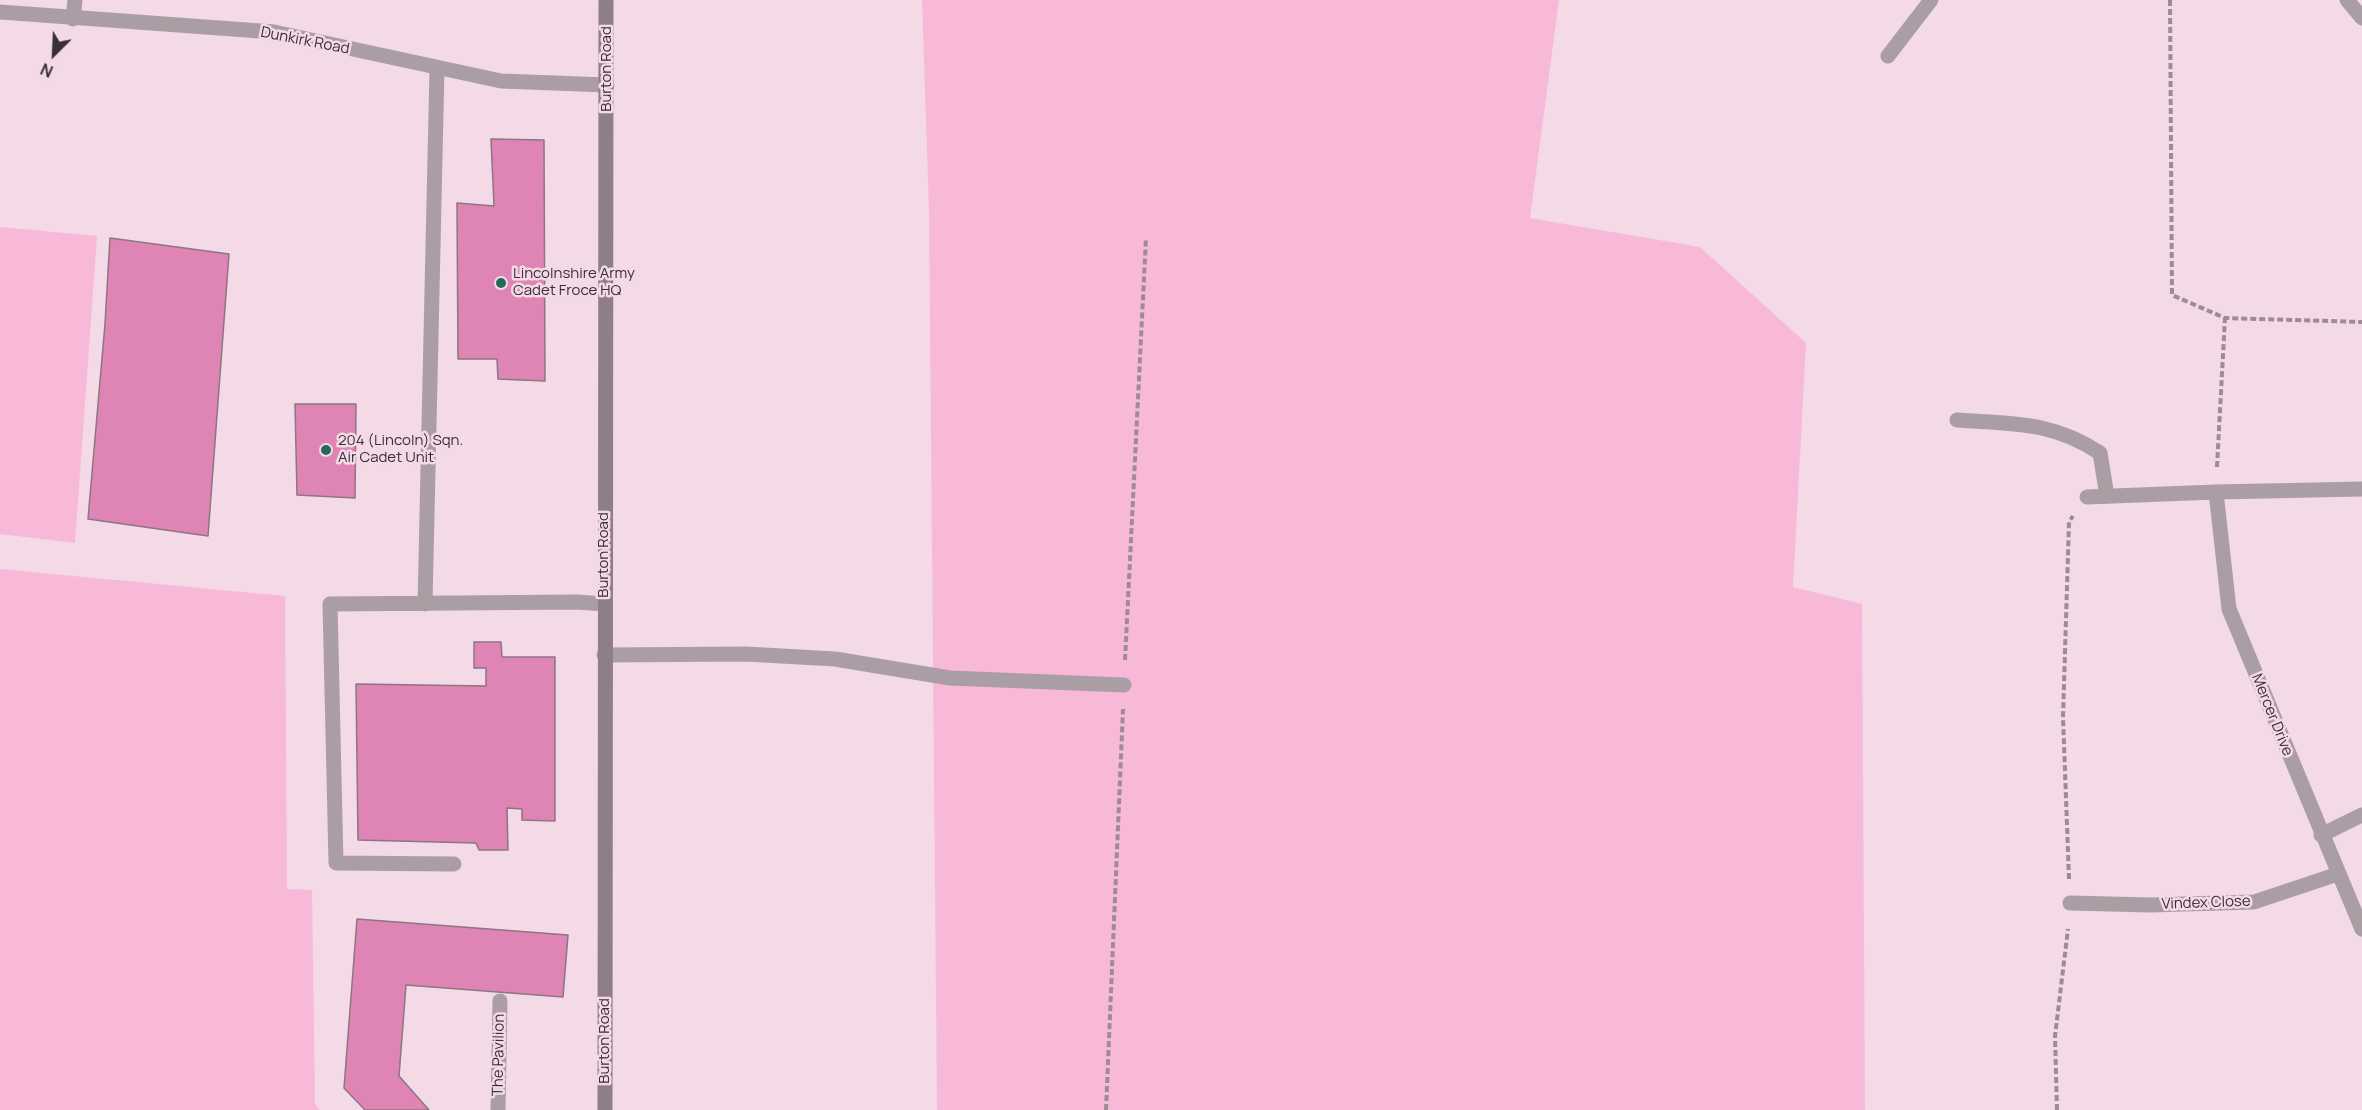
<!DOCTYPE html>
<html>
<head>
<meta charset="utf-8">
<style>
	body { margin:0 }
	#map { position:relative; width:2362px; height:1110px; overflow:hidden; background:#f4d9e6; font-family:Manrope,sans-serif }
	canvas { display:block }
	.north { position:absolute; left:24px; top:24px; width:60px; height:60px; -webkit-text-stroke:4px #f4d9e6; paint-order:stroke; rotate:204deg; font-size:16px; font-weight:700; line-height:24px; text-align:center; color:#392f34 }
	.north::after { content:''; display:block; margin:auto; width:21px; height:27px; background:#392f34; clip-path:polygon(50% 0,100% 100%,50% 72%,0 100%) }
</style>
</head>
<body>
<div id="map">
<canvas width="2362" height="1110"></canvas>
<div class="north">N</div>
</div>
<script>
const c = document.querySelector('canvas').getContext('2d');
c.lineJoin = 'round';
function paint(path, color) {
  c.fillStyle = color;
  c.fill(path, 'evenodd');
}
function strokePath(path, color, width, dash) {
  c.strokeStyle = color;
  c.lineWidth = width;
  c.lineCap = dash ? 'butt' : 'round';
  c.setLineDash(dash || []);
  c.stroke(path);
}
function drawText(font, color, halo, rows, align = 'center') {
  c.font = font + ' Manrope,sans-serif';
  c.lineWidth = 5;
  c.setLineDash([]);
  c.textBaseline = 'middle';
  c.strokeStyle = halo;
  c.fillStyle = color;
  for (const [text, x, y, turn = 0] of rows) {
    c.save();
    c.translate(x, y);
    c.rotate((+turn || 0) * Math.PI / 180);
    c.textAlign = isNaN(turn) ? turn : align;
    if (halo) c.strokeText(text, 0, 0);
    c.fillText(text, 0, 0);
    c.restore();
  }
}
paint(new Path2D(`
	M922 0H1559L1530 218 1700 247 1806 343 1793 587 1862 604 1865 1110H937L929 211Z
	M0 227 97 236 75 543 0 534Z
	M0 569 285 596 287 889 312 890 315 1104 320 1110H0Z`), '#f8b9d9');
const building = new Path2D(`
	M491 139 544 140 545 381 498 379 497 359H458L457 203 494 206Z
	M110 238 229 254 208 536 88 519 105 324Z
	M295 404H356L355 498 297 495Z
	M474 642H501L502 657H555V821L522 820V809L507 808 508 850H479L476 843 358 840 356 684 486 686V668H474Z
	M357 919 568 935 563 997 406 985 399 1076 429 1110H365L344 1088Z`);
paint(building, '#df85b6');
strokePath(building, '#8d7581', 1.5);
strokePath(new Path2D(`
	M2170 0 2172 295 2225 318 2362 322
	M2217 467 2225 318
	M1125 660 1146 238
	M2069 879 2063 717 2069 522 2073 516
	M1106 1110 1123 709
	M2057 1110 2055 1036 2068 929`), '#9e8b94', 4, [6, 3]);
strokePath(new Path2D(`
	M1957 420C2012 424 2052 421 2100 453L2107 496
	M425 604 437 68
	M604 655 746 654 835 659 950 678 1124 685
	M2321 835 2362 815
	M454 864 336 863 330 604 577 602 604 604`), '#aa9ea4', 15);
strokePath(new Path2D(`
	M2347 0 2362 18
	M0 12 274 32 501 81 607 85
	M73 19 75 0
	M1888 56 1931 0
	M2216 492 2362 489
	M2087 497 2216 492 2229 609 2362 929
	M2070 903 2150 905 2254 902 2338 874
	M498 1110 500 1001`), '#aa9ea4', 15);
strokePath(new Path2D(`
	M605 1110 606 0`), '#8e7e86', 15);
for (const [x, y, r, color] of [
	[501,283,6,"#246858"],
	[326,450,6,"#246858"]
]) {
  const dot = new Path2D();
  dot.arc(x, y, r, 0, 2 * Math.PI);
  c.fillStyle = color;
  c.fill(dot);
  strokePath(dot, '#f4d9e6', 2);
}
drawText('15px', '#392f34', '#f4d9e6', [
	["Dunkirk Road",305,41,11],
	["Burton Road",607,69,-90],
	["Burton Road",604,555,-90],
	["Mercer Drive",2272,715,68],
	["Vindex Close",2206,903,-2],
	["Burton Road",605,1041,-90],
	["The Pavilion",499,1055,-89]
]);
drawText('15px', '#392f34', '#f4d9e6', [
	["Lincolnshire Army",513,274],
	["Cadet Froce HQ",513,291],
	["204 (Lincoln) Sqn.",338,441],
	["Air Cadet Unit",338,458]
], 'left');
</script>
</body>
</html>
